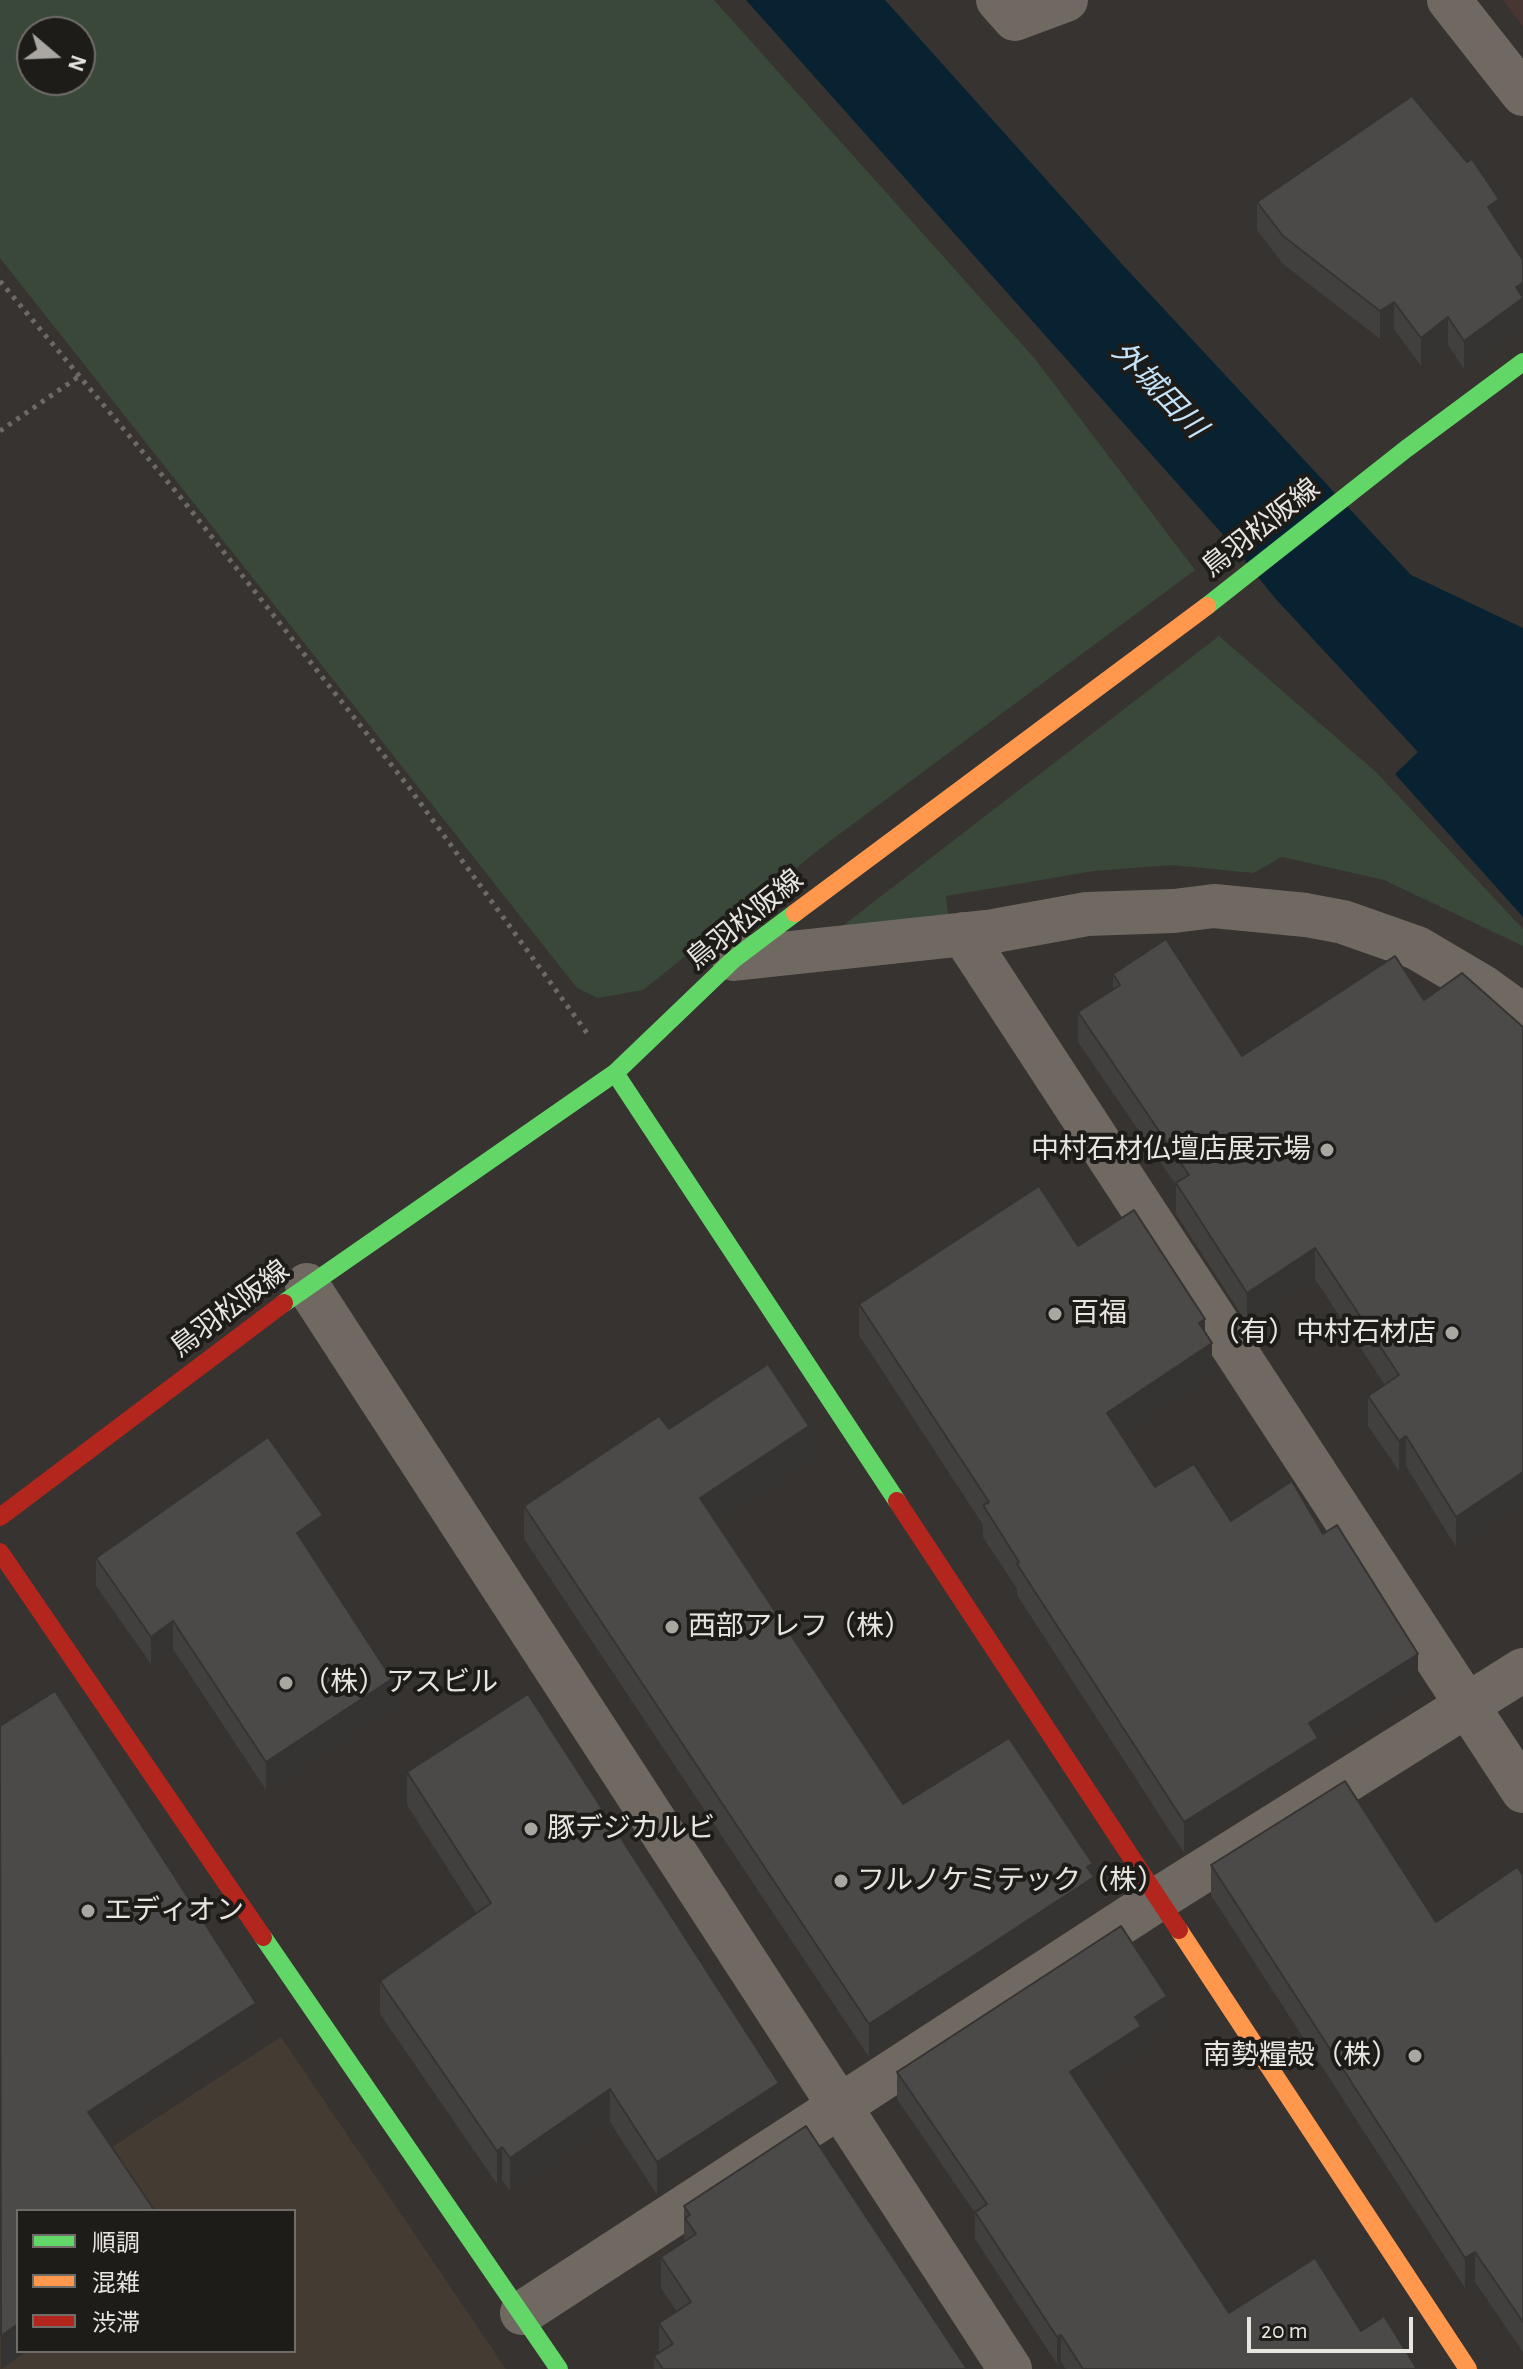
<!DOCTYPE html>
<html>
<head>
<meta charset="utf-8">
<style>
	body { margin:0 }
	#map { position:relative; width:1523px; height:2369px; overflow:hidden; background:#363330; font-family:"Alegreya Sans","Noto Sans JP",sans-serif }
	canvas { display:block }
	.legend { position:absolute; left:16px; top:2209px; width:280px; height:144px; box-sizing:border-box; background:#1e1c19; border:2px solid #6f6c69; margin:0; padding:10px 14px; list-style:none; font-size:24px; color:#e8e5e1 }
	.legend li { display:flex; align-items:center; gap:16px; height:40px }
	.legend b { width:40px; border:2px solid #6f6c69 }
	.north { position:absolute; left:16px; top:16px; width:80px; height:80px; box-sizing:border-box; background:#1e1c19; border:2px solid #6f6c69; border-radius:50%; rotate:109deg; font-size:22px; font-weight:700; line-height:32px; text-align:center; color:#e8e5e1 }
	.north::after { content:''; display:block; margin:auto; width:28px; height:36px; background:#aaa7a3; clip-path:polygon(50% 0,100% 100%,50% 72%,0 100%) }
	.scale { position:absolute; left:1247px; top:2317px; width:166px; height:36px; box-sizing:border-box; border:4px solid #e8e5e1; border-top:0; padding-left:10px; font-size:24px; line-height:28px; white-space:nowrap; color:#e8e5e1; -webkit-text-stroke:6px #1e1c19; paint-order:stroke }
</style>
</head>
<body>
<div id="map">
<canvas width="1523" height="2369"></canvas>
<ul class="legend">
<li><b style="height:10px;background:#63d668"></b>順調</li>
<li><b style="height:10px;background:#ff974d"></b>混雑</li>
<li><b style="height:10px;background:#b3261e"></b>渋滞</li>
</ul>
<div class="north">N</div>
<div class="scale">20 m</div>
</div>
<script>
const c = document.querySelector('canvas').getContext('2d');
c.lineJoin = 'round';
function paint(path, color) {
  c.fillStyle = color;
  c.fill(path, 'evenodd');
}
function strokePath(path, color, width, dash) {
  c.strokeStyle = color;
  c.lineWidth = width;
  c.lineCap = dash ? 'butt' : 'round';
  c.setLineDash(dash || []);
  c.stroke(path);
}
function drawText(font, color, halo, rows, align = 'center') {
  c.font = font + ' "Alegreya Sans","Noto Sans JP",sans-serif';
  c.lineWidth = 8;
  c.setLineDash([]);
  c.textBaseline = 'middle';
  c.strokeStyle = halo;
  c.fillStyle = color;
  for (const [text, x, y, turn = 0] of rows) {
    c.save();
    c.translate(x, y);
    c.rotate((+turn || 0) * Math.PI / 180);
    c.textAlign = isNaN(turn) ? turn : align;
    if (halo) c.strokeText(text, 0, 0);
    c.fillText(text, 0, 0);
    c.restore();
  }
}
paint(new Path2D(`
	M1503 0H1523V27Z`), '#483633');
paint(new Path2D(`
	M281 2037 506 2369H0V2220ZM18 2211H294V2351H18Z`), '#443c32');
paint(new Path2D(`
	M0 0H714L1035 359 1195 570 826 844 643 990 598 998 577 988 0 258ZM32 32H80V80H32Z
	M1219 636 1376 772 1523 929V946L1384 880 1282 857 1253 873 1172 865 1094 871 946 896 949 922 832 934Z`), '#3a483a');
paint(new Path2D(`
	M746 0H885L1121 263 1411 575 1523 628V917L1395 774 1418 752 1274 597 1234 547Z`), '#082232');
strokePath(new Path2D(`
	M0 281 182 499 408 786 587 1033
	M0 431 78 377`), '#6d6963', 5, [4, 6]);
strokePath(new Path2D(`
	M998 0 1015 19 1066 0
	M1449 0 1523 94
	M963 934 1523 1791
	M734 959 994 931 1087 914 1174 911 1214 906 1306 915 1343 922 1417 948 1483 987 1523 1016
	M307 1285 1010 2369
	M522 2313 1158 1899 1523 1670`), '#706962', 44);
strokePath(new Path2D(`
	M1207 606 1406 449 1523 362
	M615 1073 897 1501
	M284 1303 615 1073 734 959 795 913
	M263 1937 559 2369`), '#63d668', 18);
strokePath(new Path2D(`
	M795 913 1207 606
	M1179 1930 1468 2369`), '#ff974d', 18);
strokePath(new Path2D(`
	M897 1501 1179 1930
	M0 1517 284 1303
	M0 1552 263 1937`), '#b3261e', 18);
paint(new Path2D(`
	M1257 202 1499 222 1523 260V325L1464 369 1448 345 1421 366 1394 329 1380 339 1283 264 1257 230Z
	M1462 973 1456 1547 1406 1466 1399 1471 1368 1426V1396L1385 1385 1315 1279 1247 1323 1176 1214V1185L1078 1042V1012L1113 989V974L1242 1056 1424 1000Z
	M1078 1246 1205 1331 1212 1374 1121 1435 1155 1487 1231 1521 1323 1534 1418 1686 1318 1748V1769L1184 1853 1017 1595V1589L983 1537V1525L859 1335V1304Z
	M809 1460 716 1521 903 1804 1093 1875 1094 1911 869 2057 524 1539V1506Z
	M323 1543 309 1553 392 1707 266 1790 173 1649 151 1664 96 1586V1558Z
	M0 1726 256 2036 103 2135 18 2351H28L1 2369Z
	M407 1772 779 2116 657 2195 610 2122 510 2191 502 2180 497 2184 380 2014V1981L476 1913 407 1805Z
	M1211 1865 1436 1922 1523 1875V2352L1475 2282 1465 2288 1211 1895Z
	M1167 2023 1141 2040V2053L1082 2091 1229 2313 1361 2331 1417 2369H1066L1061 2362 1057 2364 975 2239V2213L897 2099V2072Z
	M684 2206 967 2369H654V2356L659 2353V2323L677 2312 661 2288V2257L685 2241 684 2237Z`), '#41403f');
paint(new Path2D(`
	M1499 199V227L1488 207Z
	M1523 283V325L1464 369V341L1516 287Z
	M1394 302V329L1380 339V311Z
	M1448 317V345L1421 366V338Z
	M1315 1248V1279L1247 1323V1293Z
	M1205 1319V1348L1212 1343V1374L1107 1444V1413L1199 1323Z
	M809 1426V1460L700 1532V1498Z
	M1406 1436V1466L1399 1471V1441Z
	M1523 1472V1502L1456 1547V1517Z
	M323 1515V1543L297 1561V1533Z
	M173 1621V1649L151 1664V1637Z
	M1418 1654V1686L1318 1748V1769L1184 1853V1822L1309 1723Z
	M392 1679V1707L266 1790V1762Z
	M1093 1864V1878L1094 1877V1911L869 2057V2024Z
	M1167 1996V2023L1141 2040V2053L1070 2099V2072L1135 2017Z
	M256 2003V2036L88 2145V2112Z
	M779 2083V2116L657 2195V2162Z
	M610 2089V2122L510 2191V2158Z
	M502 2147V2180L497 2184V2151Z
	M1475 2252V2282L1465 2288V2258Z
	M18 2324V2351H28L1 2369V2336Z
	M1061 2335V2362L1057 2364V2337Z`), '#353433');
const building = new Path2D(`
	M1412 96 1467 162 1472 159 1499 199 1488 207 1523 260V283L1516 287 1523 298 1464 341 1448 317 1421 338 1394 302 1380 311 1283 236 1257 202Z
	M1166 939 1242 1056 1395 956 1424 1000 1462 973 1523 1027V1472L1456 1517 1406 1436 1399 1441 1368 1396 1399 1375 1315 1248 1247 1293 1176 1183 1189 1175 1078 1012 1120 985 1113 974Z
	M1039 1186 1078 1246 1134 1210 1205 1319 1199 1323 1212 1343 1107 1413 1155 1487 1194 1464 1231 1521 1292 1481 1323 1534 1337 1525 1418 1654 1309 1723 1318 1738 1184 1822 1017 1564 1019 1562 983 1505 989 1502 859 1304Z
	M768 1364 809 1426 700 1498 903 1804 1009 1738 1093 1864 1087 1867 1094 1877 869 2024 524 1506 659 1416 669 1429Z
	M268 1437 323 1515 297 1533 392 1679 266 1762 173 1621 151 1637 96 1558Z
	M55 1691 256 2003 88 2112 155 2211H18V2324L1 2336 0 1726Z
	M528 1694 779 2083 657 2162 610 2089 510 2158 502 2147 497 2151 380 1981 491 1903 407 1772Z
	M1345 1781 1436 1922 1517 1867 1523 1875V2322L1475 2252 1465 2258 1211 1865Z
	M1121 1926 1167 1996 1135 2017 1141 2026 1070 2072 1229 2313 1315 2258 1361 2331 1384 2316 1417 2369H1083L1061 2335 1057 2337 975 2212 987 2204 897 2072Z
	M806 2126 967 2369H663L654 2356 673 2344 659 2323 691 2302 661 2257 696 2234 685 2218 690 2215 684 2206Z`);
paint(building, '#4c4a49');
strokePath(building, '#353433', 2);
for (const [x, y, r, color] of [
	[1327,1150,8,"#aaa7a3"],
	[1055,1314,8,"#aaa7a3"],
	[1452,1333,8,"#aaa7a3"],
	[672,1627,8,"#aaa7a3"],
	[286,1683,8,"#aaa7a3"],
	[531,1829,8,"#aaa7a3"],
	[841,1881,8,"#aaa7a3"],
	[88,1911,8,"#aaa7a3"],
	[1415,2056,8,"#aaa7a3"]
]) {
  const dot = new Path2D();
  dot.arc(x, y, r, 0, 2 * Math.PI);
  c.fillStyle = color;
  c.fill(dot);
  strokePath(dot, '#1e1c19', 3);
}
drawText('28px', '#e8e5e1', '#1e1c19', [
	["鳥羽松阪線",1261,528,-38],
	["鳥羽松阪線",745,920,-39],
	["鳥羽松阪線",230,1309,-37]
]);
drawText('28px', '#e8e5e1', '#1e1c19', [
	["中村石材仏壇店展示場",1311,1150,"right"],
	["百福",1071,1314],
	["（有）中村石材店",1436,1333,"right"],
	["西部アレフ（株）",688,1627],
	["（株）アスビル",302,1683],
	["豚デジカルビ",547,1829],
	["フルノケミテック（株）",857,1881],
	["エディオン",104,1911],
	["南勢糧殻（株）",1399,2056,"right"]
], 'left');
drawText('italic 30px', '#c3e3fa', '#1e1c19', [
	["外城田川",1159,390,46]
]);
</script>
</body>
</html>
